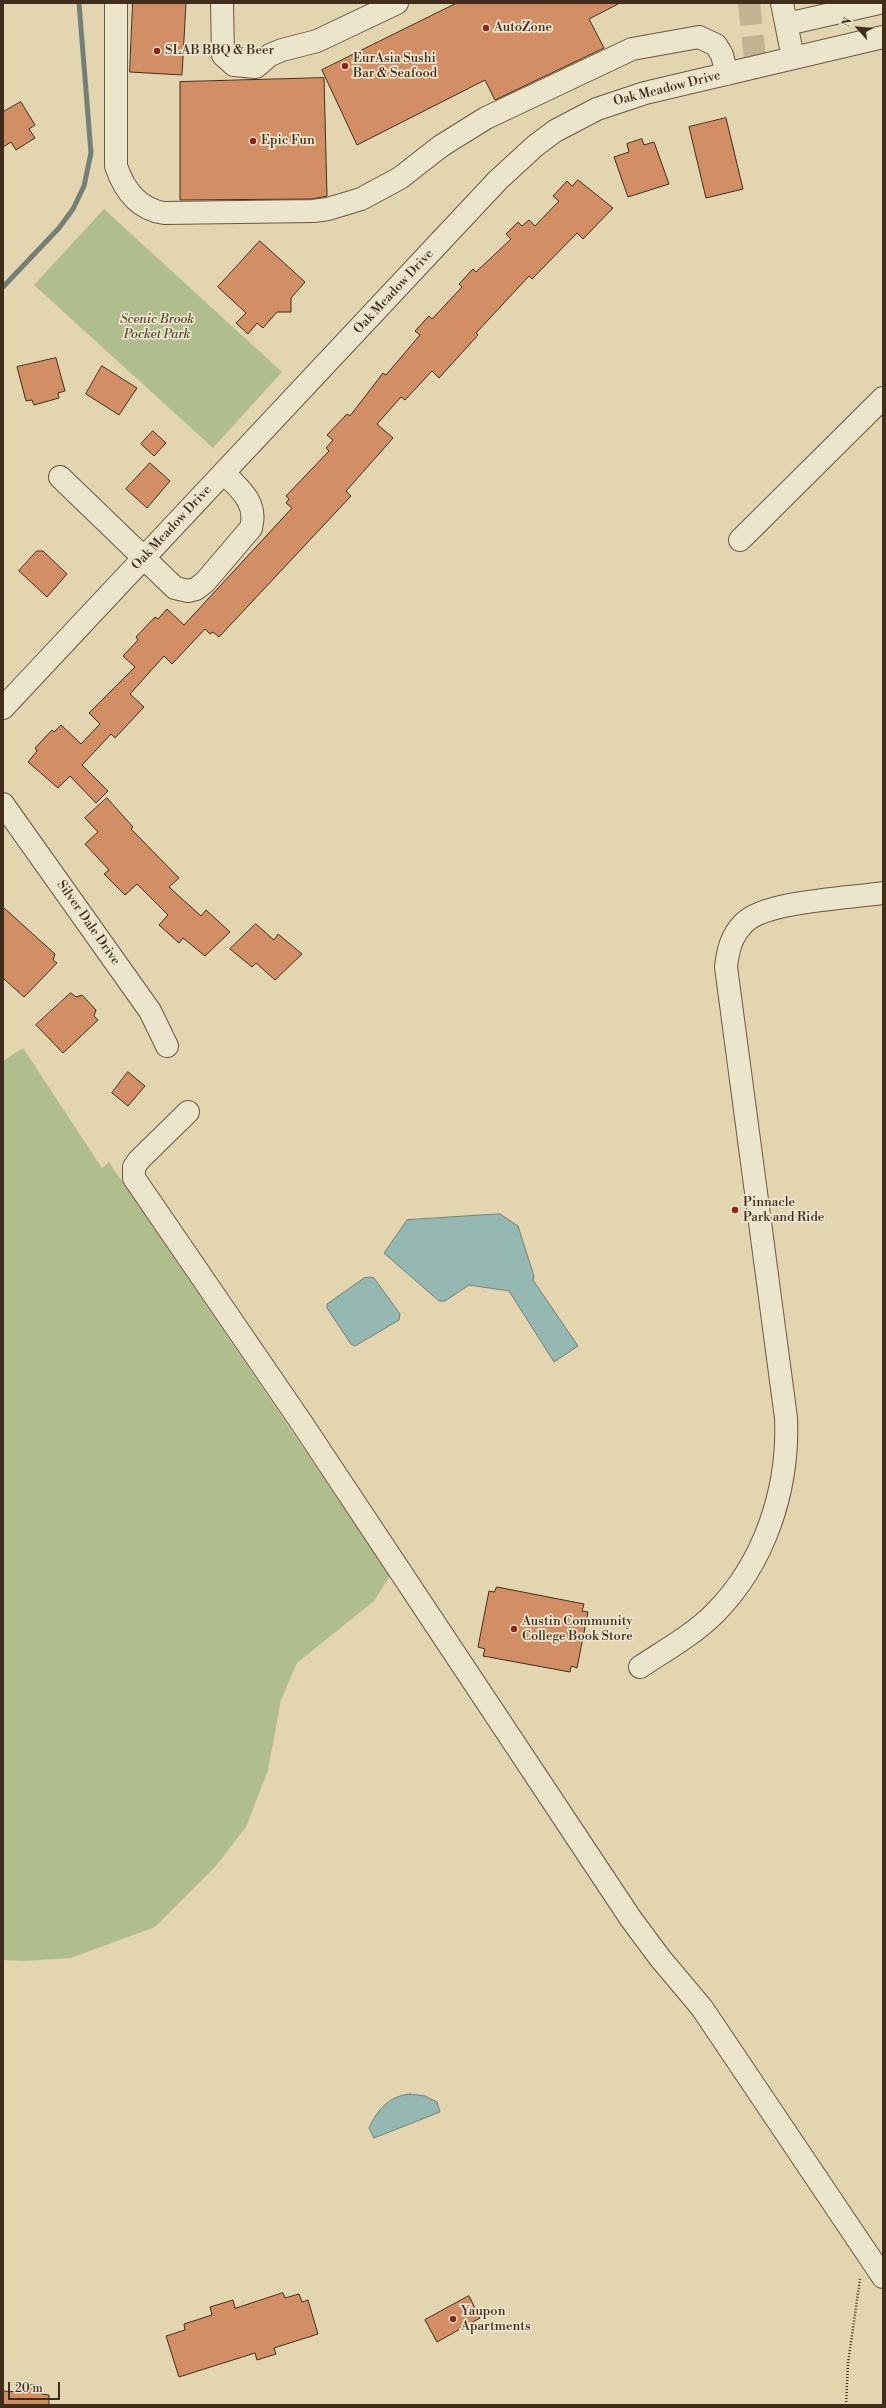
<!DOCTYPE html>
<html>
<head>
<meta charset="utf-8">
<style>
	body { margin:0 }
	#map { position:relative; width:886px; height:2408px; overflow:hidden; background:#e3d5b0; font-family:"Libre Bodoni",serif }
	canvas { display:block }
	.frame { position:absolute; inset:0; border:4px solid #412d1c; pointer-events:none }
	.north { position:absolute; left:838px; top:8px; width:40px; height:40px; -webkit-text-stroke:3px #ede4cc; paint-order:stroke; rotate:297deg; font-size:11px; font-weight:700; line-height:16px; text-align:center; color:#412d1c }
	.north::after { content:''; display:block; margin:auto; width:14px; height:18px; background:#412d1c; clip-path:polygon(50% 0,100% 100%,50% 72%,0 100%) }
	.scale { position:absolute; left:8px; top:2382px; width:52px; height:18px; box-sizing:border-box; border:2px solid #412d1c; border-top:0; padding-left:5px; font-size:12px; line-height:14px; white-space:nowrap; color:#412d1c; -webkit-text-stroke:3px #ede4cc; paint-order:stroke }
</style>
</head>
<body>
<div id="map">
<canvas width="886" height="2408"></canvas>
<div class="frame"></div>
<div class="north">N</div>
<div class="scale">20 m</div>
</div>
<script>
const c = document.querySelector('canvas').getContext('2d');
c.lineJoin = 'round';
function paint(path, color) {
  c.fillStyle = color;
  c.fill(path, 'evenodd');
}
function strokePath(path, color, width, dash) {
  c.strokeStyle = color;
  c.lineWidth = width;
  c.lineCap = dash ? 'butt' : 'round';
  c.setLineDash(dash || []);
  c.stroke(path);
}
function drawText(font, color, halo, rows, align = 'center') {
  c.font = font + ' "Libre Bodoni",serif';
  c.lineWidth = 3.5;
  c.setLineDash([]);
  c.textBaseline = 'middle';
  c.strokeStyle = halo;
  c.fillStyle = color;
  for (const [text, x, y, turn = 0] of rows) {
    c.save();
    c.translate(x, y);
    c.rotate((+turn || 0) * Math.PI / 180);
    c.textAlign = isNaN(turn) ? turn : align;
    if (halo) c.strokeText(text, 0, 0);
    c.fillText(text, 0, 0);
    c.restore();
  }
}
paint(new Path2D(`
	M104 209 282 372 213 448 34 285Z
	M23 1048 102 1168 109 1162 390 1576 374 1601 297 1663 281 1700 268 1770 246 1827 215 1867 155 1927 71 1958 24 1961 3 1960V1061Z`), '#b0be8d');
const water = new Path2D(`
	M500 1214 518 1226 534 1276 533 1280 578 1346 554 1362 509 1291 469 1285 445 1301H439L384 1253 407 1220Z
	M370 1277 374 1278 400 1314 399 1320 355 1346 351 1344 327 1308V1304L364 1278Z
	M410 2094 425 2096 437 2102 440 2112 374 2138 369 2128C378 2109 389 2096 410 2094Z`);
paint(water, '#96b8b2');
strokePath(water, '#748076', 1);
strokePath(new Path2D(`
	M3 287 59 228 73 209 84 186 91 153 79 3`), '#748076', 5);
const building = new Path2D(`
	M133 3H186L182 75 130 72Z
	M457 3H620L589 19 604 48 495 100 485 80 357 145 322 70Z
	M324 78 327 196 312 199 180 200V82Z
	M21 102 35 125 29 129 35 138 16 150 11 142 3 147V112Z
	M726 118 743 189 706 198 689 127Z
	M642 139 644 145 654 142 669 184 628 197 614 157 629 152 627 144Z
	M578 180 613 208 583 239 577 233 532 279 529 276 476 333 478 335 439 378 432 371 405 400 401 397 377 424 393 438 346 491 351 496 219 637 213 632 210 634 205 629 172 664 164 656 130 694 144 707 115 738 111 734 82 765 108 791 96 803 70 776 58 788 28 762 37 751 35 748 52 730 54 732 61 725 81 744 100 724 89 713 135 667 123 656 138 640 136 637 155 617 158 619 167 609 184 625 292 508 286 503 289 499 286 496 329 451 326 448 333 440 327 435 347 414 350 416 383 373 386 375 420 335 415 331 429 316 432 319 462 287 459 284 473 269 476 272 511 239 506 234 518 222 522 226 529 220 535 226 559 201 553 196 567 181 572 186Z
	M260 241 305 282 291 298V312H277L263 328 257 323 248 334 236 323 246 313 218 287Z
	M56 358 65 391 58 393 59 398 34 405 32 400 26 401 17 367Z
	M102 366 137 388 119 415 86 394Z
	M153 431 166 443 154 456 141 444Z
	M150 463 170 481 147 508 126 489Z
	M37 551H43L67 574 47 597 19 571Z
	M107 798 133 827 131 829 179 878 169 887 201 916 206 910 230 932 205 956 183 938 179 943 159 925 168 915 137 884 125 895 104 874 109 870 85 844 98 832 85 818Z
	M3 907 55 954 53 960 57 963 24 997 3 978Z
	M256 924 274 940 278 934 302 954 275 980 256 963 252 967 230 949Z
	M71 993 76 997 82 995 96 1010 94 1016 98 1020 63 1053 36 1025Z
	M128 1072 145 1086 128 1106 112 1093Z
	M497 1587 584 1604 582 1611 588 1612 577 1668 571 1666 570 1672 483 1656 485 1649 478 1647 489 1591 494 1592Z
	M283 2293 285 2298 299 2294 302 2302 308 2300 318 2334 274 2348 276 2354 257 2360 255 2353 179 2377 166 2336 185 2330 184 2324 212 2315 210 2307 233 2300 235 2308Z
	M469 2296 480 2318 437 2342 425 2320Z
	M19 2383 42 2386V2394L49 2395V2405H3V2391L17 2392Z`);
paint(building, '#d28f66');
strokePath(building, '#412d1c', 1);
strokePath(new Path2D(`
	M749 3 756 67`), '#c3b392', 22, [22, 11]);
const minor = new Path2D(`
	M116 3V166C124 190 138 209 164 213L313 211 328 209 361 199 400 178 441 146 486 118 632 49 699 37 716 45 722 55 727 74
	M222 3 223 55 234 65 256 67 270 55 282 50 317 41 397 3
	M782 3 793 58
	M787 24 879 3
	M60 477 175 588 188 591 196 589 205 582 251 528C258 503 240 489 224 473
	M740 540 883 398
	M3 708 498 180 535 146 555 131 597 109 645 93 883 37
	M3 804 150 1011 167 1046
	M188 1112 139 1160 134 1167V1178L301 1422 631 1919 660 1958 702 2008 883 2277
	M640 1667C664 1651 693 1635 714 1614 765 1563 789 1489 786 1418L726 967C728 950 731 936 744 923 765 901 851 898 883 893`);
strokePath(minor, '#6a5741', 24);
strokePath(new Path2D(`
	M846 2405 848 2363 860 2279`), '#412d1c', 2.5, [1, 2]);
strokePath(minor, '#ede4cc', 22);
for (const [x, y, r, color] of [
	[486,28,4,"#8f2418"],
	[157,51,4,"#8f2418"],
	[345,66,4,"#8f2418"],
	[253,141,4,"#8f2418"],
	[735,1210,4,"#8f2418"],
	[514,1629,4,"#8f2418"],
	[453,2319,4,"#8f2418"]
]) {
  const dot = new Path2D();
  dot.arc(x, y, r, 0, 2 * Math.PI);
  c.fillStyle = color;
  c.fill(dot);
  strokePath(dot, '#ede4cc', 1.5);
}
drawText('13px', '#412d1c', '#ede4cc', [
	["AutoZone",494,28],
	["SLAB BBQ & Beer",165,51],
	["EurAsia Sushi",353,59],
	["Bar & Seafood",353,74],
	["Epic Fun",261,141],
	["Pinnacle",743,1203],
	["Park and Ride",743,1218],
	["Austin Community",522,1622],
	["College Book Store",522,1637],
	["Yaupon",461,2312],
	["Apartments",461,2327]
], 'left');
drawText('13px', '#412d1c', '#ede4cc', [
	["Oak Meadow Drive",667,89,-14],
	["Oak Meadow Drive",394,292,-47],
	["Oak Meadow Drive",172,528,-47],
	["Silver Dale Drive",88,923,55]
]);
drawText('italic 13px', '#574a33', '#ede4cc', [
	["Scenic Brook",157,320],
	["Pocket Park",157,335]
]);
</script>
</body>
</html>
